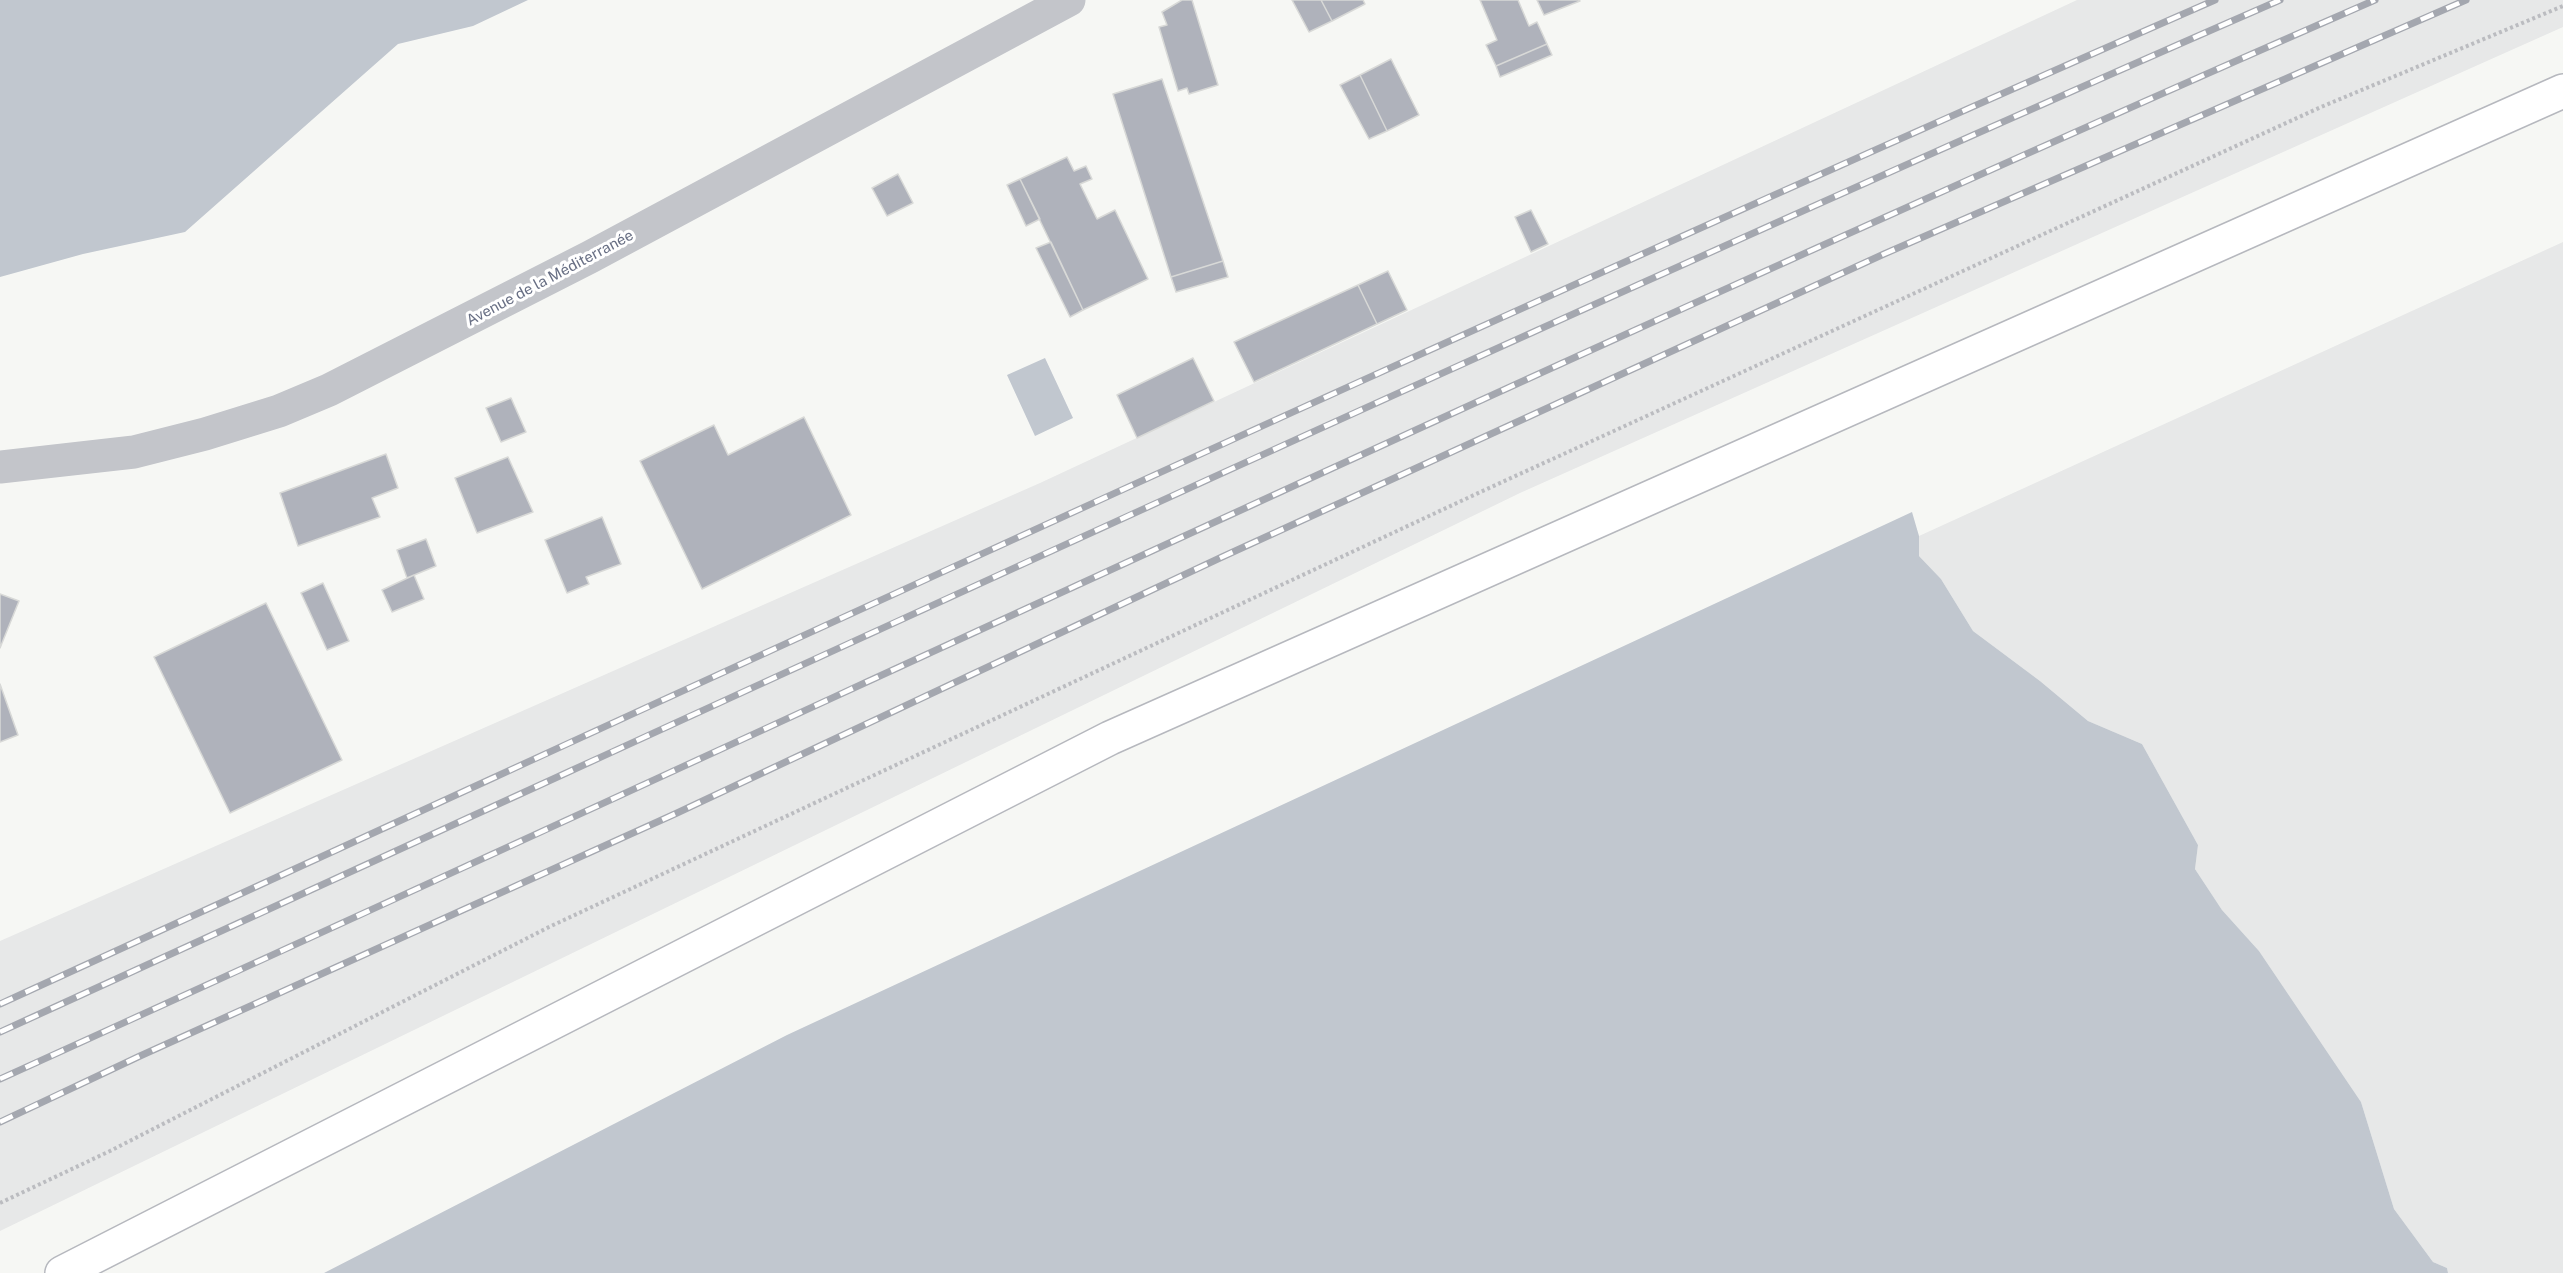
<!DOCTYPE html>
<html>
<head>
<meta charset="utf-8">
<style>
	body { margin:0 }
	canvas { display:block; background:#f6f7f4 }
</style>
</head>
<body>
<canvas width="2563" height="1273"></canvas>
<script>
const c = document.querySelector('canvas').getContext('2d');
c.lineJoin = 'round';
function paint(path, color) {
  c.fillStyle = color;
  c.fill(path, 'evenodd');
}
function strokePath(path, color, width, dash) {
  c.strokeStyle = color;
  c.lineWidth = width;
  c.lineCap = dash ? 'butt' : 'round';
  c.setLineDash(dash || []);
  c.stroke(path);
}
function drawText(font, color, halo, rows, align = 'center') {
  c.font = font + ' "Public Sans",sans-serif';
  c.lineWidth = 6;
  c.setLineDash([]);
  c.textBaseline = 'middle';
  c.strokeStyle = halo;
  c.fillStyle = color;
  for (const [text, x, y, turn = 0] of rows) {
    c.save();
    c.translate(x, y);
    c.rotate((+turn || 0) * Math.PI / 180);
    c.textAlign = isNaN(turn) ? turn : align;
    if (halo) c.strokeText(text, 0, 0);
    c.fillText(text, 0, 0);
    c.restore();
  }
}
paint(new Path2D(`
	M2077 0H2563V27L1520 493 0 1231V941L1040 483Z
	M2563 242V1273H2448L2447 1268 2433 1262 2394 1209 2361 1102 2259 951 2222 910 2195 869 2198 845 2142 744 2088 721 2040 681 1973 631 1941 579 1919 556V536Z`), '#e7e8e8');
paint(new Path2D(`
	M0 0H528L473 26 398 44 185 232 83 254 0 277Z
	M1045 358 1073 418 1035 436 1007 375Z
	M1912 512 1919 536V556L1941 579 1973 631 2040 681 2088 721 2142 744 2198 845 2195 869 2222 910 2259 951 2361 1102 2394 1209 2433 1262 2447 1268 2448 1273H324L787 1035Z`), '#c1c7cf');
const building = new Path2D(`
	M1182 0H1192L1218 85 1189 94 1187 88 1178 91 1159 27 1167 25 1162 12Z
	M1292 0H1321L1332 21 1309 32Z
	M1321 0H1363L1365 4 1332 21Z
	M1480 0H1518L1529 26 1537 22 1547 44 1496 66 1486 45 1497 40Z
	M1537 0H1579L1580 1 1544 15Z
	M1547 44 1552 55 1500 77 1496 66Z
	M1391 59 1419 115 1387 131 1360 75Z
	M1360 75 1387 131 1369 139 1340 85Z
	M1162 79 1223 261 1171 277 1113 94Z
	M1067 157 1074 171 1086 166 1092 179 1080 184 1097 219 1115 210 1148 279 1083 310 1020 179Z
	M898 174 913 203 887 216 872 188Z
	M1020 179 1040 219 1026 226 1007 185Z
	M1531 210 1548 244 1531 252 1515 217Z
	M1051 242 1083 310 1070 317 1036 248Z
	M1223 261 1228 277 1176 292 1171 277Z
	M1388 271 1407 310 1377 324 1358 285Z
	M1358 285 1377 324 1254 382 1234 342Z
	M1193 358 1214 401 1137 438 1117 395Z
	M511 398 526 432 501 442 486 408Z
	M804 417 851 515 702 589 640 461 714 425 728 455Z
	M386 454 398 488 372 498 380 517 298 546 280 493Z
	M508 457 533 512 477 533 455 478Z
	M602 517 621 564 586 577 589 584 567 593 545 540Z
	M426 539 436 566 407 578 397 550Z
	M414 575 424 599 392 612 382 590Z
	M323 583 349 641 327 650 301 593Z
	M0 594 19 601 0 648Z
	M266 603 342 760 230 813 154 657Z
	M0 684 18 735 0 742Z`);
paint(building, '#afb2bb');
strokePath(building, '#d8d9d7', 1.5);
const primary = new Path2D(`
	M62 1273 1110 738 2563 91`);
strokePath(primary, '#b6b8be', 36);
strokePath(new Path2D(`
	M0 1203 110 1151 549 927 1474 495 2321 107 2563 6`), '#bbbcc0', 4, [3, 3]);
strokePath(new Path2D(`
	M0 467 134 452 205 434 279 411 329 390 590 257 1069 0`), '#c3c5ca', 33);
strokePath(primary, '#fff', 33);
const rail = new Path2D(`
	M0 1004C737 667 1472 325 2215 0
	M0 1032C759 686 1515 334 2280 0
	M0 1079C792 720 1578 348 2375 0
	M0 1122 140 1056 677 813 1222 557 1884 254 2466 0`);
strokePath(rail, '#a4a7af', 7);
strokePath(rail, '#fff', 4.5, [14]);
drawText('15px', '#686f84', '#fff', [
	["Avenue de la Méditerranée",550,278,-28]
]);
</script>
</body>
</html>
